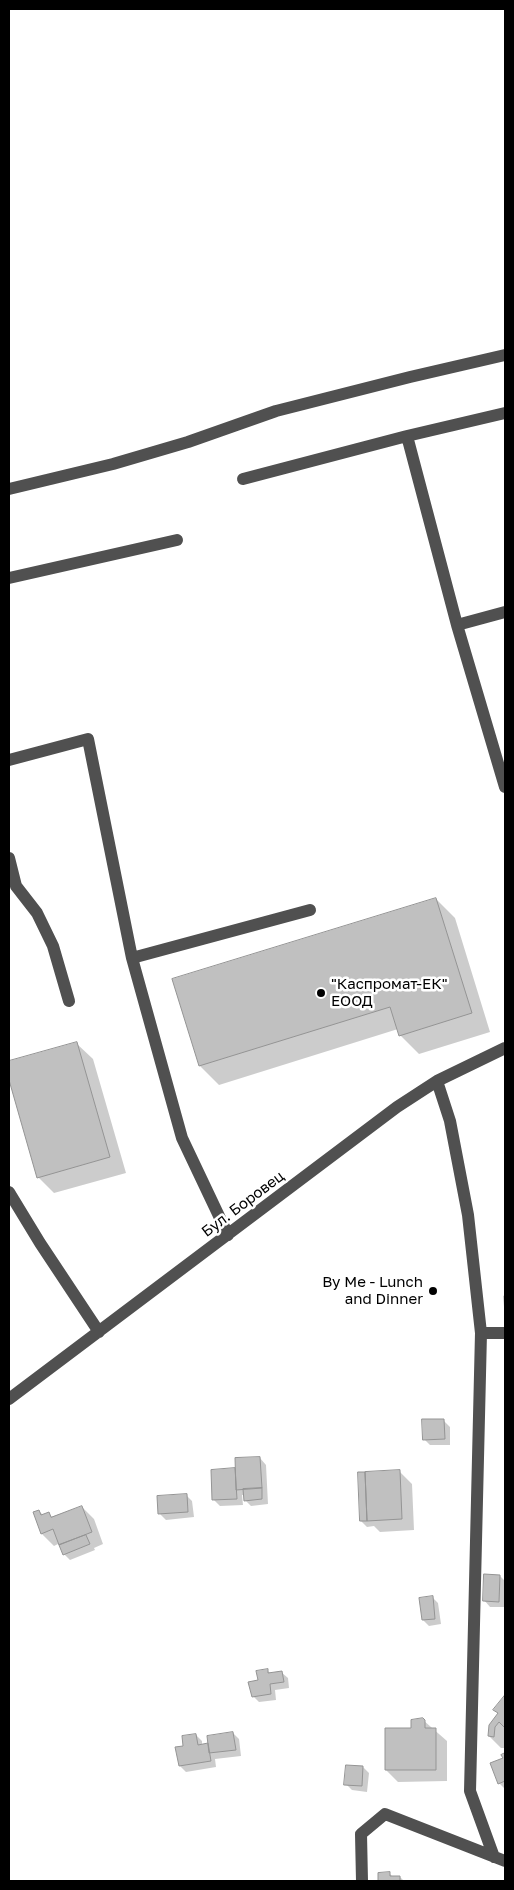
<!DOCTYPE html>
<html>
<head>
<meta charset="utf-8">
<style>
	body { margin:0 }
	#map { position:relative; width:514px; height:1890px; overflow:hidden; background:#fff; font-family:"Golos Text",sans-serif }
	canvas { display:block }
	.frame { position:absolute; inset:0; border:10px solid #000; pointer-events:none }
</style>
</head>
<body>
<div id="map">
<canvas width="514" height="1890"></canvas>
<div class="frame"></div>
</div>
<script>
const c = document.querySelector('canvas').getContext('2d');
c.lineJoin = 'round';
function paint(path, color) {
  c.fillStyle = color;
  c.fill(path, 'evenodd');
}
function strokePath(path, color, width, dash) {
  c.strokeStyle = color;
  c.lineWidth = width;
  c.lineCap = dash ? 'butt' : 'round';
  c.setLineDash(dash || []);
  c.stroke(path);
}
function drawText(font, color, halo, rows, align = 'center') {
  c.font = font + ' "Golos Text",sans-serif';
  c.lineWidth = 5;
  c.setLineDash([]);
  c.textBaseline = 'middle';
  c.strokeStyle = halo;
  c.fillStyle = color;
  for (const [text, x, y, turn = 0] of rows) {
    c.save();
    c.translate(x, y);
    c.rotate((+turn || 0) * Math.PI / 180);
    c.textAlign = isNaN(turn) ? turn : align;
    if (halo) c.strokeText(text, 0, 0);
    c.fillText(text, 0, 0);
    c.restore();
  }
}
paint(new Path2D(`
	M436 899 455 918 490 1032 419 1054 400 1035 398 1029 219 1085 200 1066Z
	M76 1043 93 1059 126 1173 54 1193 38 1177 9 1076V1063Z
	M505 1295V1318L503 1296Z
	M444 1421 450 1427V1445H430L424 1439Z
	M260 1458 266 1465 268 1504 251 1506 245 1500V1495H242L243 1505 220 1506 214 1500 213 1471 237 1470Z
	M400 1472 412 1484 414 1530 380 1532 374 1526 367 1527 361 1521Z
	M186 1495 192 1501 194 1517 166 1520 160 1514Z
	M82 1507 94 1519 103 1544 94 1548 95 1550 70 1560 64 1554 60 1543 54 1546 42 1534 35 1513 39 1511 43 1515 48 1513 53 1518Z
	M500 1576 505 1581V1624V1607H490L484 1600Z
	M432 1597 438 1603 441 1624 429 1626 423 1620Z
	M267 1670 271 1674 281 1672 288 1678 289 1688 275 1690 276 1700 259 1702 253 1696 259 1681Z
	M505 1697V1748H501L489 1736 499 1714 495 1710Z
	M423 1720 447 1741V1781L398 1782 386 1770 412 1729Z
	M233 1733 239 1739 241 1756 215 1759 216 1767 186 1772 180 1766 185 1747 196 1735 202 1741V1745L209 1744Z
	M505 1754V1789L499 1783 504 1759 503 1755Z
	M363 1767 369 1773 367 1792 352 1790 346 1784Z
	M379 1874H390L393 1877H400L404 1881H379Z`), '#0003');
const building = new Path2D(`
	M436 898 472 1013 399 1036 390 1007 199 1066 172 979Z
	M77 1042 110 1157 37 1178 9 1080V1061Z
	M422 1419H444L445 1439 423 1440Z
	M260 1457 262 1488 236 1490 235 1458Z
	M235 1468 237 1499 212 1500 211 1470Z
	M400 1470 402 1519 367 1521 365 1472Z
	M358 1472H365L367 1521H360Z
	M262 1488V1499L244 1501 243 1489Z
	M187 1494 188 1512 158 1514 157 1496Z
	M82 1506 92 1532 59 1545 53 1529 41 1534 33 1512 39 1510 41 1515 49 1512 51 1517Z
	M86 1535 90 1544 63 1555 59 1545Z
	M484 1574 500 1575 499 1602 483 1601Z
	M433 1596 435 1619 422 1620 419 1598Z
	M268 1669V1673L282 1671 284 1682 270 1684 271 1694 252 1697 248 1682 258 1680 256 1671Z
	M505 1695V1728L499 1722 495 1727 494 1737 488 1736 489 1725 498 1713 493 1710Z
	M423 1718 425 1720V1728H436V1770H385V1728H411V1720Z
	M233 1732 236 1750 209 1753 207 1736Z
	M196 1734 198 1745 208 1743 211 1761 179 1766 175 1747 183 1746 182 1736Z
	M505 1753V1781L498 1784 490 1763 503 1758 501 1755Z
	M346 1765 363 1766 362 1786 344 1785Z
	M390 1872V1876H400V1881H378V1873Z`);
paint(building, '#c0c0c0');
strokePath(building, '#949494', 1);
strokePath(new Path2D(`
	M407 436 457 625 505 787
	M243 479 407 436 505 413
	M9 489 113 464 188 442 276 411 410 377 505 355
	M9 578 177 540
	M457 625 505 612
	M9 760 88 739 132 958 182 1138 228 1235
	M9 858 16 886 37 913 53 946 69 1001
	M132 958 310 910
	M437 1081 450 1121 468 1215 481 1333 470 1791 494 1857
	M9 1192 40 1243 99 1332
	M481 1333H505
	M9 1399 397 1107 437 1081 505 1048
	M362 1881 361 1834 385 1814 505 1861`), '#505050', 12);
for (const [x, y, r, color] of [
	[321,993,5,"#000"],
	[433,1291,5,"#000"]
]) {
  const dot = new Path2D();
  dot.arc(x, y, r, 0, 2 * Math.PI);
  c.fillStyle = color;
  c.fill(dot);
  strokePath(dot, '#fff', 2);
}
drawText('15px', '#000', '#fff', [
	["\"Каспромат-ЕК\"",331,984],
	["ЕООД",331,1001],
	["By Me - Lunch",423,1282,"right"],
	["and Dinner",423,1299,"right"]
], 'left');
drawText('15px', '#000', '#fff', [
	["Бул. Боровец",243,1204,-37]
]);
</script>
</body>
</html>
